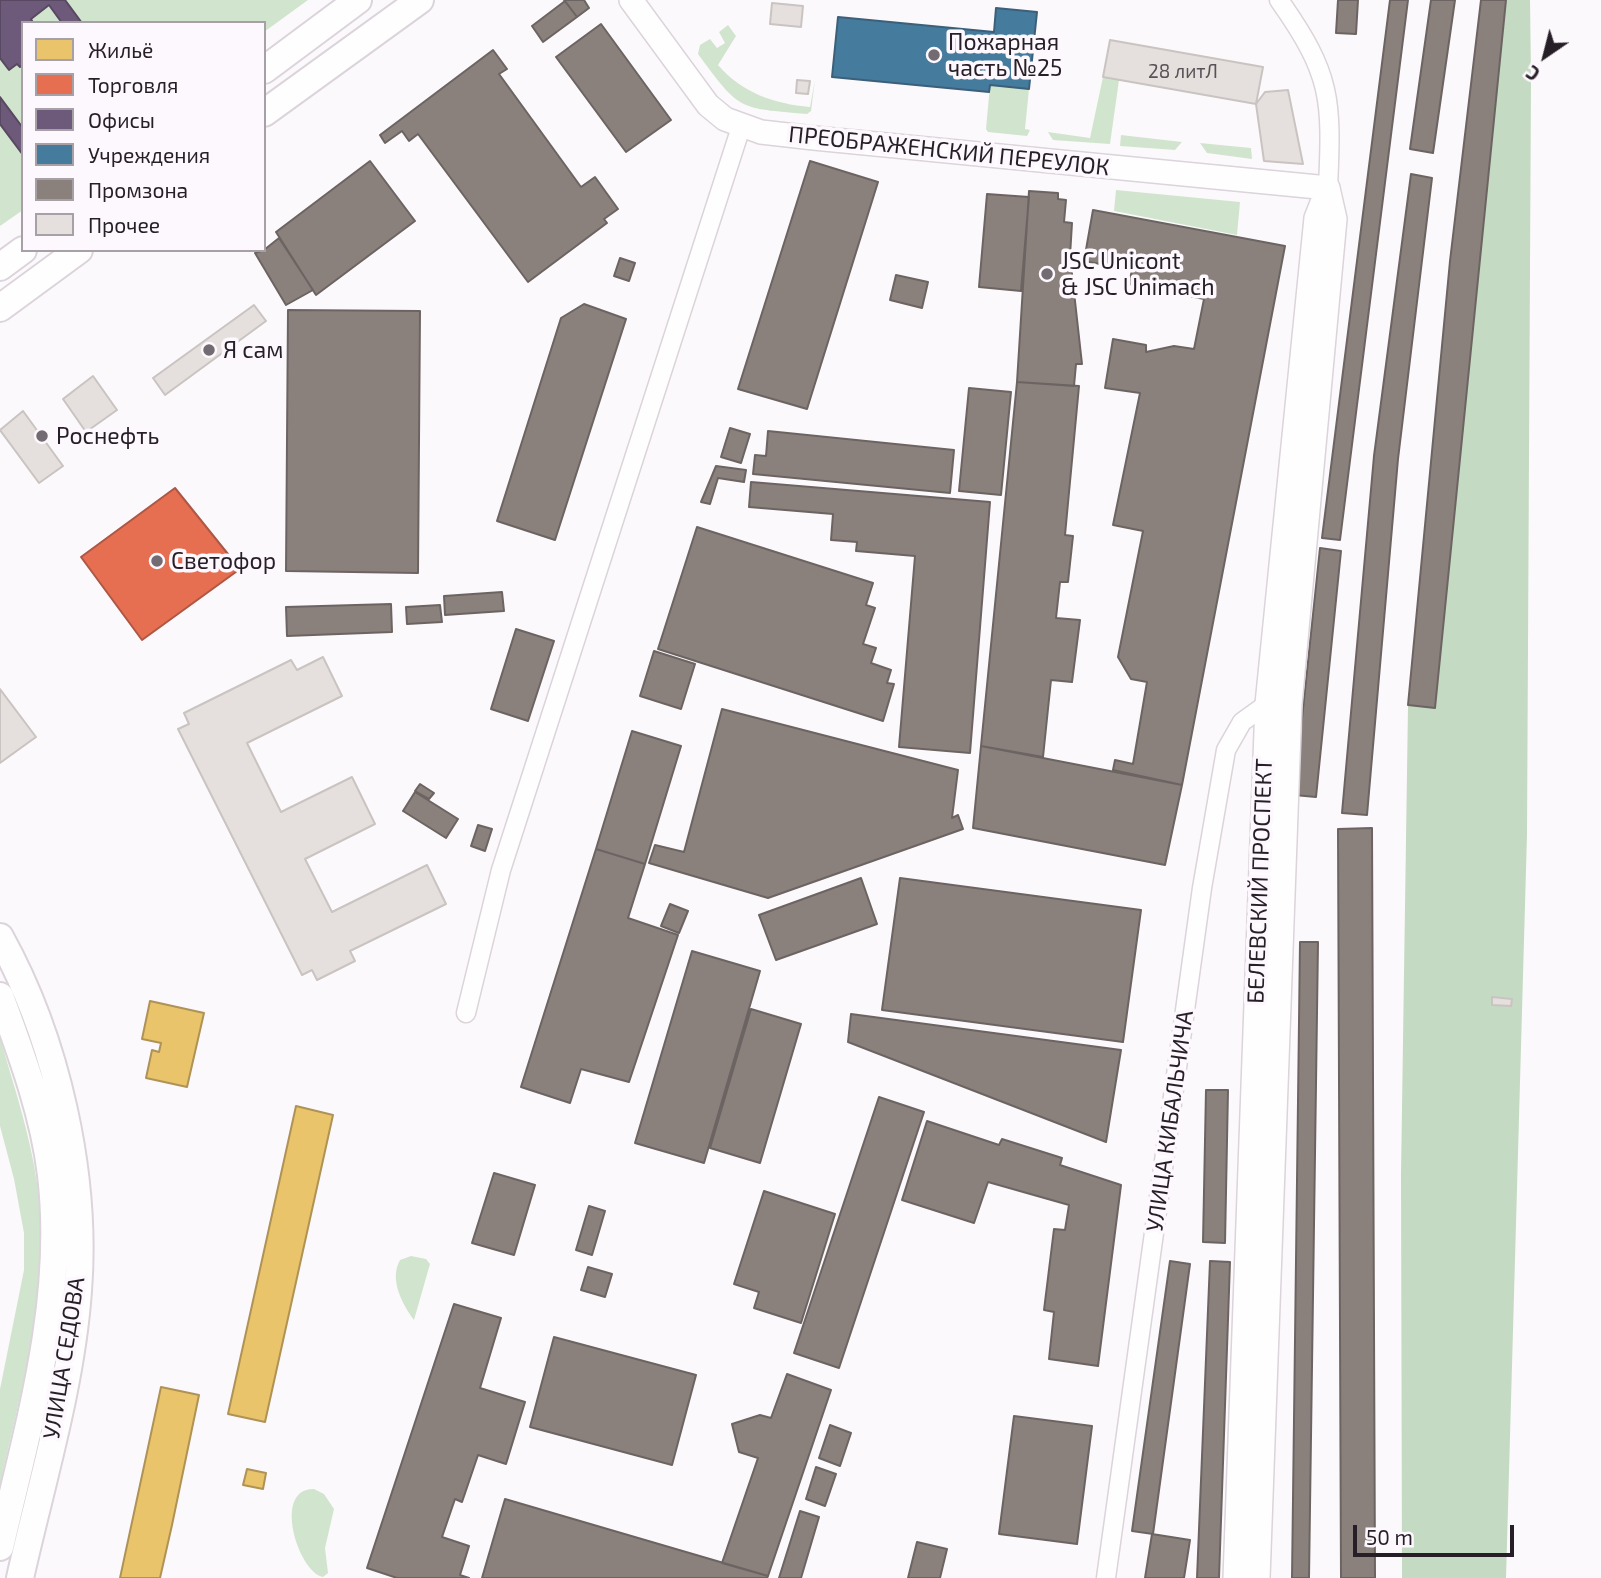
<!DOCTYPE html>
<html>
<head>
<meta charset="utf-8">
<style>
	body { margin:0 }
	#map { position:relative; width:1601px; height:1578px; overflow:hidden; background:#fcf9fc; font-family:"Exo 2",sans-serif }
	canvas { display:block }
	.legend { position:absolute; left:21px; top:21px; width:245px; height:231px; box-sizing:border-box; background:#fdf8fd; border:2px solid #a7a1a7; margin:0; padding:9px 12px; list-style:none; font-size:21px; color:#271f27 }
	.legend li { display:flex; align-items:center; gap:14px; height:35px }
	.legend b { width:35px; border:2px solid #a7a1a7 }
	.north { position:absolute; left:1510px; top:21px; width:70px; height:70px; -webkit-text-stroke:5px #fdf8fd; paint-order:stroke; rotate:215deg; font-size:19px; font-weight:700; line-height:28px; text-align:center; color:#271f27 }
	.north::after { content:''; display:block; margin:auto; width:24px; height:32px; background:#271f27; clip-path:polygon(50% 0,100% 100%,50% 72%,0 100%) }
	.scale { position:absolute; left:1353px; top:1525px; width:161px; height:32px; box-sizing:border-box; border:4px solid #271f27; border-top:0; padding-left:9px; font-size:21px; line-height:24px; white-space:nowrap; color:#271f27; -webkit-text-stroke:5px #fdf8fd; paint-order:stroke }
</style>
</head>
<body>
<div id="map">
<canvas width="1601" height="1578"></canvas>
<ul class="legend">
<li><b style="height:19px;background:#e9c46a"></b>Жильё</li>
<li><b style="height:19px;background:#e76f51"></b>Торговля</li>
<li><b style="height:19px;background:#6d597a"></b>Офисы</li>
<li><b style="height:19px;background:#457b9d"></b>Учреждения</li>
<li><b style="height:19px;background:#8a817c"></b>Промзона</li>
<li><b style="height:19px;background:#e5e0dd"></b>Прочее</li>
</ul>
<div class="north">С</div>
<div class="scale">50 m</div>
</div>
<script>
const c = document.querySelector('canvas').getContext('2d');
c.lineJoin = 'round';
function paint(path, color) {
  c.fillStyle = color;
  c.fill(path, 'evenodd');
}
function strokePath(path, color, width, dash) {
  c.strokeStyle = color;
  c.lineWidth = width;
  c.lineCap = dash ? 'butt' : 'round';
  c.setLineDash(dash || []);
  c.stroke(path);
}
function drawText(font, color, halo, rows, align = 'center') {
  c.font = font + ' "Exo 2",sans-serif';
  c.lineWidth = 7;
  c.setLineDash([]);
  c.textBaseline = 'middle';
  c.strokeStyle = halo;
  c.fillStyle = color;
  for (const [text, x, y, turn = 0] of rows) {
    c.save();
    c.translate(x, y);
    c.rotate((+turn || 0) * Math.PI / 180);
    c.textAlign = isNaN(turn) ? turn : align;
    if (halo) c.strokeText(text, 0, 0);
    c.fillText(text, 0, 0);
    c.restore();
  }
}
paint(new Path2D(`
	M0 0H308L264 32V23H23V210L0 226Z
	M728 25 736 36 718 65C742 93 775 104 810 107L815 80 811 111 807 114C738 108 740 111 698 54L700 45 710 39 717 48 725 43 719 32Z
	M1103 77 1119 80 1110 144 1053 140 1048 132 1090 138Z
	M990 85 1029 89 1025 129 1030 130 1027 136 988 132 986 129Z
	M1121 135 1182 142 1175 150 1120 146Z
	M1200 143 1251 148 1252 159 1207 153Z
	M1116 190 1240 202 1237 235 1114 211Z
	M0 1038C14 1086 30 1134 37 1183 51 1286 22 1386 0 1485V1389L24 1270V1233L14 1179 0 1126Z
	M411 1256 426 1259 430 1264 414 1320C402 1304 389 1279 400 1260Z
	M314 1489 324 1494 334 1509 325 1548 328 1573 323 1577C298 1572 272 1488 314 1489Z`), '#d1e5ce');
paint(new Path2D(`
	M1506 0H1530L1531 78 1527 834 1506 1578H1402L1401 1175 1408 705 1435 707Z`), '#c5dac2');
const homes = new Path2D(`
	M150 1001 204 1013 187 1087 146 1078 152 1050 159 1052 161 1043 142 1039Z
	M296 1106 333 1115 265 1422 228 1414Z
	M161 1387 199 1395 172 1525 160 1578H120Z
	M247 1469 266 1473 263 1489 243 1485Z`);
paint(homes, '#e9c46a');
strokePath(homes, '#af9256', 2);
const shops = new Path2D(`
	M175 488 240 569 142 640 81 557Z`);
paint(shops, '#e76f51');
strokePath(shops, '#ad5744', 2);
const offices = new Path2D(`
	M0 0H65L82 23H62L49 5 31 19 33 23H23V65L20 67 17 64 9 70 0 58Z
	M0 97 23 128V155L0 124Z`);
paint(offices, '#6d597a');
strokePath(offices, '#584861', 2);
const public = new Path2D(`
	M996 8 1037 12 1029 89 990 85 989 92 832 77 838 17 994 32Z`);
paint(public, '#457b9d');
strokePath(public, '#3c5f7a', 2);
const industry = new Path2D(`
	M564 0H584L589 8 577 17Z
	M1338 0H1358L1356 34 1336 33Z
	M1390 0H1408L1340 540 1322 538Z
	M1431 0H1455L1433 153 1410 149Z
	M1481 0H1506L1435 708 1408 705 1450 261Z
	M565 1 577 17 543 42 532 26Z
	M601 24 671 120 626 152 556 57Z
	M493 50 507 69 499 74 581 187 595 177 618 209 604 219 607 223 528 282 418 134 409 141 402 131 385 143 380 135Z
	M370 161 415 221 316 295 276 232Z
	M810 161 878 182 807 409 738 389Z
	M1411 174 1432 178 1398 459 1367 815 1342 813 1374 456Z
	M1029 191 1058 193V199L1066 200 1064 222 1072 223 1070 256 1082 364H1076L1074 386 1017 382Z
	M987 194 1029 197 1021 291 979 287Z
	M1093 210 1285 246 1182 785 1113 770 1115 760 1133 764 1147 682 1131 679 1118 657 1143 531 1113 525 1140 393 1105 388 1113 339 1146 345V352L1174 346 1194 349 1204 299 1129 284 1132 270 1084 261Z
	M279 238 313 290 286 305 255 253 264 250Z
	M620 258 635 263 629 281 614 276Z
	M896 275 928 282 922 308 890 300Z
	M584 304 626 319 555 540 497 521 561 318Z
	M288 310 420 311 418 573 286 571Z
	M1017 382 1079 386 1065 535 1073 536 1068 582H1060L1056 618 1080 620 1072 682 1051 680 1043 757 981 746Z
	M969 388 1011 392 1001 495 959 491Z
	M730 428 750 434 741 463 721 457Z
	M768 431 954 450 950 493 753 474 755 455 766 456Z
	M716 466 746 470 744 482 718 478 710 504 701 502Z
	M751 482 990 502 970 753 899 747 915 556 856 551 857 542 831 540 833 514 749 507Z
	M697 527 873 583 866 605 875 608 863 644 876 648 871 663 891 670 887 683 894 684 883 721 658 649Z
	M1320 548 1341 551 1316 797 1294 795Z
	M502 592 504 611 445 615 444 596Z
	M391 604 392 632 287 636 286 607Z
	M440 605 442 622 407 624 406 607Z
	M516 629 554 641 528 721 491 709Z
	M654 651 695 664 681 709 640 696Z
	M722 709 958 770 952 818 958 815 963 829 768 898 649 863 655 845 684 852Z
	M632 731 681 746 645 864 596 849Z
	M981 746 1182 785 1165 865 973 828Z
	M420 784 434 793 429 799 415 791Z
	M415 792 458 819 446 838 403 811Z
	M478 825 492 829 485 851 471 846Z
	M1372 828 1375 1578H1341L1338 829Z
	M596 849 645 864 628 918 678 935 629 1082 581 1069 570 1103 521 1087Z
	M861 878 877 924 776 960 759 915Z
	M900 878 1141 910 1123 1042 882 1010Z
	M670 904 688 911 679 933 661 926Z
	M1300 942H1318L1309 1578H1292Z
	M692 951 760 971 704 1163 635 1143Z
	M751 1009 801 1024 760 1163 710 1148Z
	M851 1014 1121 1050 1106 1142 848 1042Z
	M1206 1090H1228L1225 1243 1203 1242Z
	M879 1097 924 1112 839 1368 794 1353Z
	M927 1121 999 1145 1002 1139 1062 1158 1060 1165 1121 1185 1098 1366 1049 1359 1054 1312 1044 1310 1054 1229 1065 1230 1069 1205 988 1182 974 1223 902 1200Z
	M494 1173 535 1185 514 1255 472 1243Z
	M764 1191 835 1214 801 1323 754 1308 759 1292 734 1284Z
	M589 1206 605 1211 592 1255 576 1250Z
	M1170 1261 1190 1264 1153 1534 1132 1531Z
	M1210 1261 1230 1262 1219 1578H1197Z
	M588 1267 612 1274 605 1297 581 1290Z
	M454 1304 501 1318 480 1388 525 1402 506 1464 478 1455 462 1502 455 1499 442 1537 469 1546 460 1575 469 1578H397L367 1568Z
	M554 1337 696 1375 672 1465 530 1427Z
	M787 1374 831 1390 768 1576 722 1563 758 1458 739 1452 732 1424 760 1415 771 1418Z
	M1014 1416 1092 1426 1077 1544 999 1534Z
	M830 1425 851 1433 840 1466 819 1458Z
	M816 1467 836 1474 825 1506 806 1499Z
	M505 1499 768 1576 767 1578H482Z
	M800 1511 819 1517 801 1578H779Z
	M1152 1534 1190 1540 1184 1578H1145Z
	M917 1542 947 1549 940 1578H908Z`);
paint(industry, '#8a817c');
strokePath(industry, '#6c6462', 2);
const building = new Path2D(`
	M772 3 803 6 801 27 770 24Z
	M1110 40 1263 67 1256 104 1103 77Z
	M797 80 810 81 808 94 796 93Z
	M1288 90 1303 164 1264 161 1256 104 1265 92Z
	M254 305 266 321 165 395 153 378Z
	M93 376 117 410 86 432 63 399Z
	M23 411 63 466 39 483 0 430Z
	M323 657 342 696 247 743 281 812 352 777 375 824 305 859 332 912 427 865 446 904 350 951 355 961 317 980 312 970 302 975 178 729 189 724 184 713 291 660 297 670Z
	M0 689 36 737 0 763Z
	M1492 997 1512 999 1511 1006 1492 1005Z`);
paint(building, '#e5e0dd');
strokePath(building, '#c9c4c1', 2);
const minor = new Path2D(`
	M1279 0C1332 75 1332 99 1328 188
	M466 1013 501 870 741 127
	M1106 1578 1202 888 1226 750 1242 722 1267 704H1273`);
const tertiary = new Path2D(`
	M631 0 708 105 725 119 761 132 814 138 1328 188
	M1235 1578 1267 704 1316 218 1328 188
	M1258 1578 1290 704 1335 219 1328 188`);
const secondary = new Path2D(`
	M264 70 358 0
	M264 113 420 0
	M0 267 23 250
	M0 308 79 250
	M0 937C57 1040 87 1175 78 1291 71 1388 41 1484 20 1578
	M0 996C21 1053 44 1114 51 1175 66 1301 28 1426 0 1547`);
strokePath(minor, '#dbd4da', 21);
strokePath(tertiary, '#dbd4da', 26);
strokePath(secondary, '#dbd4da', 30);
strokePath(minor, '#fffeff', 18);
strokePath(tertiary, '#fffeff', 23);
strokePath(secondary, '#fffeff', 26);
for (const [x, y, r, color] of [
	[934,55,7,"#726b72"],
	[1047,274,7,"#726b72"],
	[209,350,7,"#726b72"],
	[42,436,7,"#726b72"],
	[157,561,7,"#726b72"]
]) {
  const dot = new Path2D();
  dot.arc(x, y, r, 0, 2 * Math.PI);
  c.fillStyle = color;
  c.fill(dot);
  strokePath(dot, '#fdf8fd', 2.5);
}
drawText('19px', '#585156', null, [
	["28 литЛ",1183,72]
]);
drawText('23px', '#271f27', '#fdf8fd', [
	["Пожарная",948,42],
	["часть №25",948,68],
	["JSC Unicont",1061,261],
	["& JSC Unimach",1061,287],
	["Я сам",223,350],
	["Роснефть",56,436],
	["Светофор",171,561]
], 'left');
drawText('23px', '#271f27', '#fdf8fd', [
	["ПРЕОБРАЖЕНСКИЙ ПЕРЕУЛОК",949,151,6],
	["БЕЛЕВСКИЙ ПРОСПЕКТ",1260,881,-88],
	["УЛИЦА КИБАЛЬЧИЧА",1170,1121,-82],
	["УЛИЦА СЕДОВА",64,1358,-81]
]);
</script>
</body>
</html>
